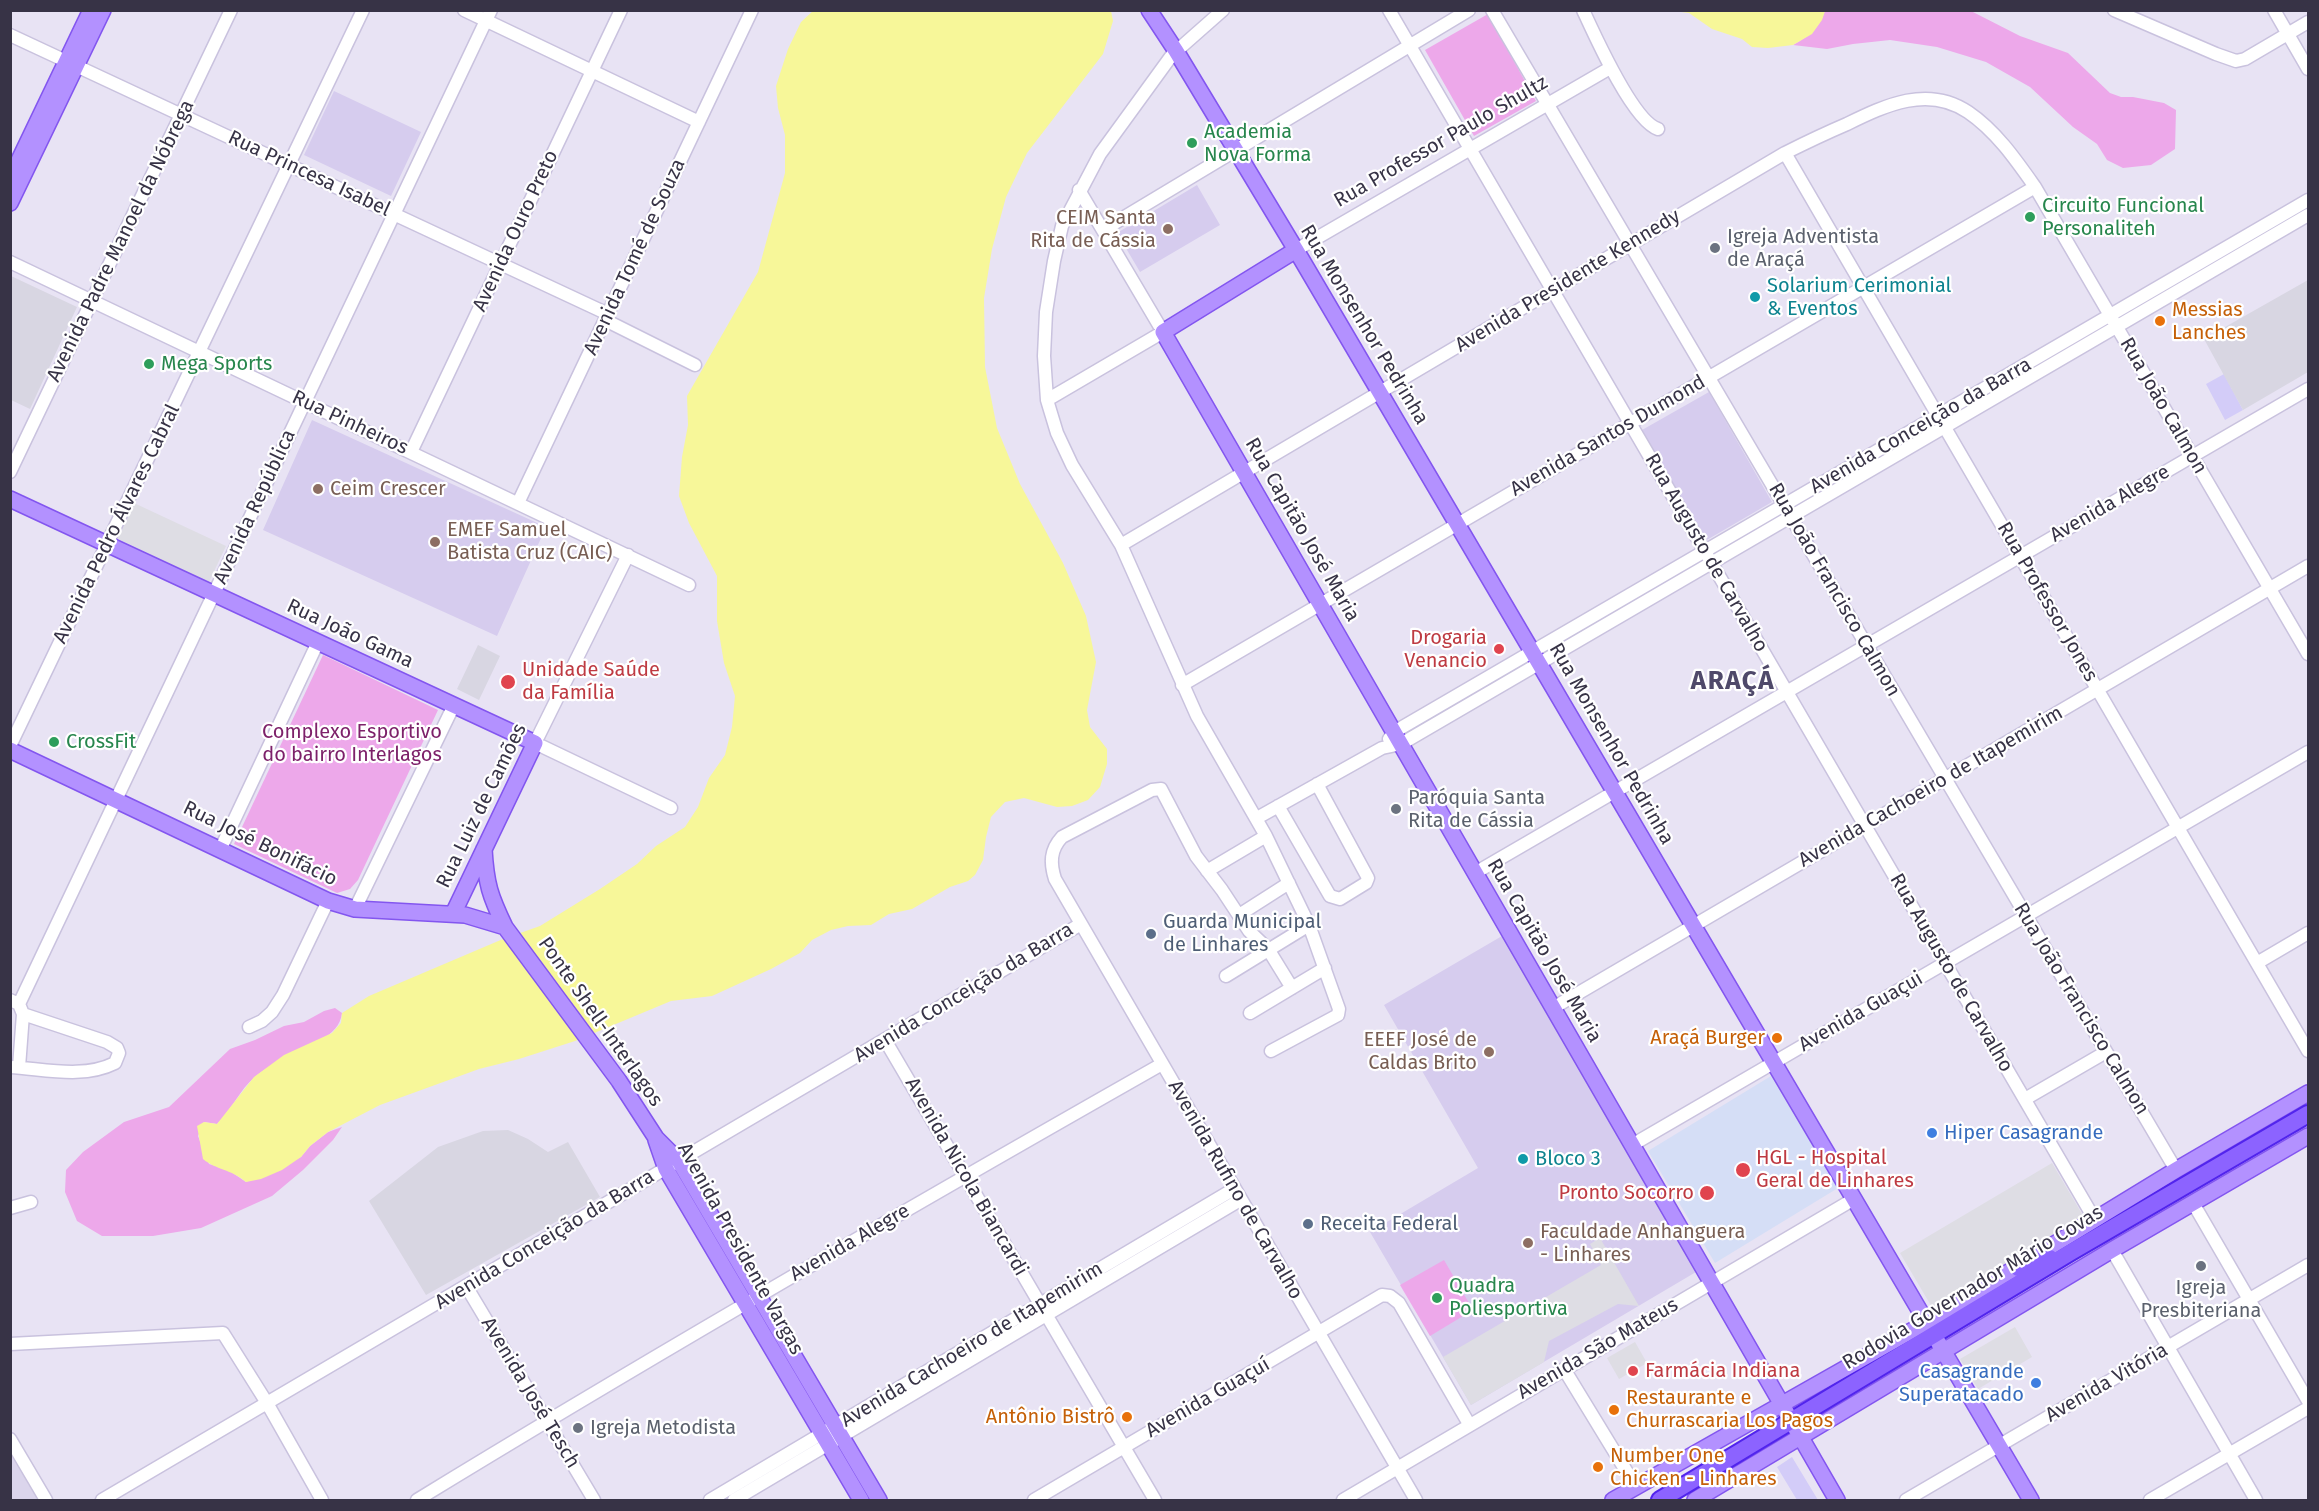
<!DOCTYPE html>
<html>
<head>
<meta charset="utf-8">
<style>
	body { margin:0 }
	#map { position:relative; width:2319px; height:1511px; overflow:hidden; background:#e8e3f4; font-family:"Fira Sans",sans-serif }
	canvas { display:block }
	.frame { position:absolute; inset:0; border:12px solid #373346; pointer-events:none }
</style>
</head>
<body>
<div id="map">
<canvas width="2319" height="1511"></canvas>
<div class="frame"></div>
</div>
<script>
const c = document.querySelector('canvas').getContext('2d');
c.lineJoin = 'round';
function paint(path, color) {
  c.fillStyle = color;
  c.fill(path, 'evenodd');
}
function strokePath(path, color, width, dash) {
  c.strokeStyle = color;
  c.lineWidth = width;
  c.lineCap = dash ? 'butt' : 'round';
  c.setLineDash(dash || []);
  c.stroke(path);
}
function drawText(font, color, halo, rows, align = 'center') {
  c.font = font + ' "Fira Sans",sans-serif';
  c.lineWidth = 4.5;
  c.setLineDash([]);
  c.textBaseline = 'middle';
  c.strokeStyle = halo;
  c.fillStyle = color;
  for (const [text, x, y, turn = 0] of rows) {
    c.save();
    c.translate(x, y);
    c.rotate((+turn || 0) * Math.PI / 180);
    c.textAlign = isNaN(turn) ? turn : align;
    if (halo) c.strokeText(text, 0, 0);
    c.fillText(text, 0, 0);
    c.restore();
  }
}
paint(new Path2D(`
	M11 1455 38 1500H11Z`), '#dbd5ec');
paint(new Path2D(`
	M2224 374 2243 410 2225 420 2206 384Z
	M1792 1457 1818 1500H1797L1777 1467Z`), '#d3ccf8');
paint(new Path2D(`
	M11 276 77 307 30 409 11 400Z
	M2308 280V372L2243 410 2204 339Z
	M478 645 500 656 479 700 457 689Z
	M508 1130 528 1139 548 1152 568 1142 600 1197 426 1295 369 1201 438 1147 483 1131Z`), '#d8d6e2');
paint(new Path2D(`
	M334 91 421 132 391 196 304 155Z
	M1197 185 1220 225 1140 272 1117 233Z
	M1709 392 1772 502 1705 541 1642 430Z
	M312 420 546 527 497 636 263 530Z
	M1502 936 1696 1272 1471 1405 1370 1232 1478 1168 1384 1005Z`), '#d6ccee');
paint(new Path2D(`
	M1771 1076 1838 1188 1715 1263 1648 1151Z`), '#d5def6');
paint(new Path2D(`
	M1825 11H1971L2020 36 2068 53 2110 93 2121 97H2133L2164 103 2176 110 2175 149 2151 165 2123 168 2107 160 2097 144 2073 127 2030 87 1986 62 1937 47 1890 40 1853 44 1827 49 1793 45C1809 36 1819 28 1825 11Z
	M1488 14 1536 101 1474 136 1425 50Z
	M323 655 438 710 358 880 350 889 337 893 234 844Z
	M335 1008 342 1013C339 1038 309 1044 291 1055 279 1062 265 1068 255 1077 239 1090 232 1110 217 1124L204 1122 198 1136 209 1164 227 1169 246 1182 301 1157 310 1146 328 1132 342 1127 333 1140 303 1170 272 1196 201 1228 153 1236H102L77 1221 65 1192 66 1170 83 1152 124 1122 169 1107 230 1049 255 1040 284 1026 304 1022 324 1011Z
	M1444 1260 1473 1310 1430 1336 1400 1285Z`), '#eda8ea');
paint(new Path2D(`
	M134 503 226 546 209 582 118 539Z
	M2052 1163 2085 1219 1933 1309 1900 1253Z
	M1600 1238 1639 1306 1618 1304 1549 1341 1544 1362 1471 1405 1443 1357 1601 1265 1590 1244Z
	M2015 1327 2032 1357 1978 1389 1960 1359Z
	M1635 1342 1647 1363 1619 1379 1607 1358Z`), '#dedde4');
paint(new Path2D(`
	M814 10 1111 11 1113 21 1103 54 1027 153 1006 197 992 249 984 298 985 367 997 428 1020 484 1063 563 1086 616 1096 662 1087 710 1090 727 1107 749V764L1100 787 1088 800 1072 806 1057 807 1024 798 1005 802 991 817 986 837 983 860 975 875 968 881 950 887 912 909 889 914 871 925 848 926 831 930 812 940 800 953 771 969 712 996 671 1001 575 1041 519 1059 479 1069 380 1105 328 1132 310 1146 301 1157 282 1170 261 1179 246 1182C231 1169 216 1170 203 1159L197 1126 204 1122 217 1124 254 1077 284 1055 332 1033 341 1023 342 1013 369 996 503 939 540 926 600 889 637 864 656 846 685 827 698 807 709 778 725 755 732 727 735 696 724 663 717 621V576L689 523 679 496 682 457 688 425 687 396 758 272 785 173V135L778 108 776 86 788 49 801 22Z
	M1674 11 1825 10V11L1822 20 1812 34 1793 45 1768 48 1752 47 1742 39 1712 29 1689 13Z`), '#f7f799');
const minor = new Path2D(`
	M464 10 699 122
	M1223 10 1172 55 1100 154 1062 226 1054 261 1046 312 1044 356 1047 400 1057 433 1072 465 1121 545 1197 716 1266 836 1309 925 1339 1009 1338 1015 1271 1051
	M1389 10 2095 1220
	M1492 10 2176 1170
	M1583 10C1595 36 1633 121 1658 129
	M2114 10 2216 54 2236 61 2245 59 2308 22
	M2274 10 2308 69
	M10 35 608 314
	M1785 153 2308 1051
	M1103 230 1469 10
	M1296 250 1610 68
	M10 262 689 585
	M605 320 695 365
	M1047 400 1163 332 1079 190
	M411 452 621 10
	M10 472 231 10
	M518 503 752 10
	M1121 545 1785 153C1805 143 1826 133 1847 124 1886 105 1928 85 1968 112 1996 131 2016 160 2035 187L2308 654
	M628 555 535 743 671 808
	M1182 685 2035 187
	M1389 739 1394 732 2308 200
	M10 746 363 10
	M1278 806 1330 896 1340 899 1366 883 1368 878 1317 784
	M1257 818 1382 748 1401 744 2308 215
	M221 848 318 642
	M1207 871 1266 836
	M1475 873 2308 389
	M355 909 454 705
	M1239 915 1289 883
	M2257 963 2308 933
	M1226 976 1309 925
	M1292 988 1268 949 1249 931 1222 890 1196 856 1161 789 1152 790 1062 837C1050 850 1050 863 1055 879L1416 1500
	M10 1000 19 1004 23 1014 107 1042 117 1048 119 1053 115 1063C83 1079 45 1069 10 1067
	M19 1004 491 10
	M1553 1008 2308 566
	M1250 1013 1325 968
	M249 1027 262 1021 272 1012 283 995 328 901
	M885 1040 1155 1500
	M19 1067 23 1014
	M2025 1099 2106 1052
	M1632 1145 2308 752
	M2193 1203 2308 1401
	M10 1208 31 1202
	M2112 1250 2256 1500
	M466 1286 594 1500
	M10 1344 223 1333 267 1403 322 1500
	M1564 1369 1636 1487
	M10 1439 46 1500
	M102 1500 1081 924
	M417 1500C662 1350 912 1206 1162 1064
	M710 1500 1234 1189
	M734 1500 1240 1200
	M1034 1500 1382 1295 1390 1296 1399 1303 1469 1424
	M1343 1500 1854 1199
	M1906 1500 2308 1265
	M2150 1500 2308 1408`);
const major = new Path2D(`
	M1149 10 1176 51 1296 250 2031 1500
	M10 179 91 10
	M10 203 103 10
	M1296 250 1163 332 1837 1500
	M10 499 535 743 453 914
	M10 750 328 901 355 909 465 915 505 927
	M484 849C486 884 490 896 505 927L619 1081 656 1138 679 1161 879 1500
	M656 1140 666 1169 861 1500
	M1613 1500 1927 1322 2176 1170 2308 1093
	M1695 1500 2112 1250 2308 1136`);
const highway = new Path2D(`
	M2018 1268 2050 1258
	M1660 1500 2071 1252 2308 1114`);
strokePath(minor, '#c9c2de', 15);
strokePath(major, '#8356ef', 18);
strokePath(highway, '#5124ed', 20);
strokePath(minor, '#fff', 12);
strokePath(major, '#b391ff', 15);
strokePath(highway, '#8c63ff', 16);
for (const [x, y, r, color] of [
	[1192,143,6,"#2e9e5b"],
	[2030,217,6,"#2e9e5b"],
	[1168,229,6,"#8d6e63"],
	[1715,248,6,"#6b7280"],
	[1755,297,6,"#0f9aa8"],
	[2160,321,6,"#e8710a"],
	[149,364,6,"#2e9e5b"],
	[318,489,6,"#8d6e63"],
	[435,542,6,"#8d6e63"],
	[1499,649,6,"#e0444e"],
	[508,682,8,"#e0444e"],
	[54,742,6,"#2e9e5b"],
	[1396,809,6,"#6b7280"],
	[1151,934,6,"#5c6f8a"],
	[1777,1038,6,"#e8710a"],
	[1489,1052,6,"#8d6e63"],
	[1932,1133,6,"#3f7fe0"],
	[1523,1159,6,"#0f9aa8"],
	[1743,1170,8,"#e0444e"],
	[1707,1193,8,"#e0444e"],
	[1308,1224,6,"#5c6f8a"],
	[1528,1243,6,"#8d6e63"],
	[2201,1266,6,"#6b7280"],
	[1437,1298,6,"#2e9e5b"],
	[1633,1371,6,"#e0444e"],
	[2036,1383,6,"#3f7fe0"],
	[1614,1410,6,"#e8710a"],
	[1127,1417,6,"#e8710a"],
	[578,1428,6,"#6b7280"],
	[1598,1467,6,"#e8710a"]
]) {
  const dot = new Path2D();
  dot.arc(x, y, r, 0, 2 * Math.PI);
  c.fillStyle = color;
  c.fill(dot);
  strokePath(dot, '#fff', 2);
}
drawText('20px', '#27864d', '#fff', [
	["Academia",1204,132],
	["Nova Forma",1204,155],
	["Circuito Funcional",2042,206],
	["Personaliteh",2042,229],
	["Mega Sports",161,364],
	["CrossFit",66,742],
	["Quadra",1449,1286],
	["Poliesportiva",1449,1309]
], 'left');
drawText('20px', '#373346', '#fff', [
	["Rua Professor Paulo Shultz",1441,142,-30],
	["Rua Princesa Isabel",309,174,25],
	["Avenida Ouro Preto",516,231,-65],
	["Avenida Padre Manoel da Nóbrega",121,241,-64],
	["Avenida Tomé de Souza",635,257,-65],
	["Avenida Presidente Kennedy",1568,281,-31],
	["Rua Monsenhor Pedrinha",1364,325,59],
	["Rua João Calmon",2163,406,60],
	["Rua Pinheiros",350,423,25],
	["Avenida Conceição da Barra",1921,426,-30],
	["Avenida Santos Dumond",1608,436,-30],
	["Avenida Alegre",2110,504,-30],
	["Avenida República",255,507,-65],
	["Avenida Pedro Álvares Cabral",117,524,-64],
	["Rua Capitão José Maria",1302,530,60],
	["Rua Augusto de Carvalho",1706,553,60],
	["Rua João Francisco Calmon",1834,590,60],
	["Rua Professor Jones",2047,602,60],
	["Rua João Gama",350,634,25],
	["Rua Monsenhor Pedrinha",1611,744,60],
	["Avenida Cachoeiro de Itapemirim",1931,787,-30],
	["Rua Luiz de Camões",482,806,-64],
	["Rua José Bonifácio",260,844,26],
	["Rua Capitão José Maria",1544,951,60],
	["Rua Augusto de Carvalho",1951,973,60],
	["Avenida Conceição da Barra",964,993,-31],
	["Rua João Francisco Calmon",2081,1009,59],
	["Avenida Guaçui",1861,1012,-30],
	["Ponte Shell-Interlagos",600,1022,55],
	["Avenida Nicola Biancardi",966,1177,60],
	["Avenida Rufino de Carvalho",1235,1190,60],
	["Avenida Conceição da Barra",545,1240,-31],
	["Avenida Alegre",850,1243,-30],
	["Avenida Presidente Vargas",740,1249,61],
	["Rodovia Governador Mário Covas",1973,1288,-31],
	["Avenida Cachoeiro de Itapemirim",972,1345,-31],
	["Avenida São Mateus",1598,1349,-30],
	["Avenida Vitória",2107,1383,-30],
	["Avenida José Tesch",530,1393,59],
	["Avenida Guaçuí",1208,1398,-30]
]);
drawText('20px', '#785e54', '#fff', [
	["CEIM Santa",1156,218,"right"],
	["Rita de Cássia",1156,241,"right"],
	["Ceim Crescer",330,489],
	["EMEF Samuel",447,530],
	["Batista Cruz (CAIC)",447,553],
	["EEEF José de",1477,1040,"right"],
	["Caldas Brito",1477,1063,"right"],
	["Faculdade Anhanguera",1540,1232],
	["- Linhares",1540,1255]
], 'left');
drawText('20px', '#5b616d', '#fff', [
	["Igreja Adventista",1727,237],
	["de Araçá",1727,260],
	["Paróquia Santa",1408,798],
	["Rita de Cássia",1408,821],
	["Igreja",2201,1288,"center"],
	["Presbiteriana",2201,1311,"center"],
	["Igreja Metodista",590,1428]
], 'left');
drawText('20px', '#0d838f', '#fff', [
	["Solarium Cerimonial",1767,286],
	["& Eventos",1767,309],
	["Bloco 3",1535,1159]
], 'left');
drawText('20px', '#c56008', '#fff', [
	["Messias",2172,310],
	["Lanches",2172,333],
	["Araçá Burger",1765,1038,"right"],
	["Restaurante e",1626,1398],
	["Churrascaria Los Pagos",1626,1421],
	["Antônio Bistrô",1115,1417,"right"],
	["Number One",1610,1456],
	["Chicken - Linhares",1610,1479]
], 'left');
drawText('20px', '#be3a42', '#fff', [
	["Drogaria",1487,638,"right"],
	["Venancio",1487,661,"right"],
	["Unidade Saúde",522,670],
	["da Família",522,693],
	["HGL - Hospital",1756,1158],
	["Geral de Linhares",1756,1181],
	["Pronto Socorro",1694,1193,"right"],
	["Farmácia Indiana",1645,1371]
], 'left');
drawText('20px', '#7d216a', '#fff', [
	["Complexo Esportivo",352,732],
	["do bairro Interlagos",352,755]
]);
drawText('20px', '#4e5e75', '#fff', [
	["Guarda Municipal",1163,922],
	["de Linhares",1163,945],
	["Receita Federal",1320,1224]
], 'left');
drawText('20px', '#366cbe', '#fff', [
	["Hiper Casagrande",1944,1133],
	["Casagrande",2024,1372,"right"],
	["Superatacado",2024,1395,"right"]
], 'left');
c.letterSpacing = '1.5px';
drawText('bold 26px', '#4f496a', '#fff', [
	["ARAÇÁ",1733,682]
]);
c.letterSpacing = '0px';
</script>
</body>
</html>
